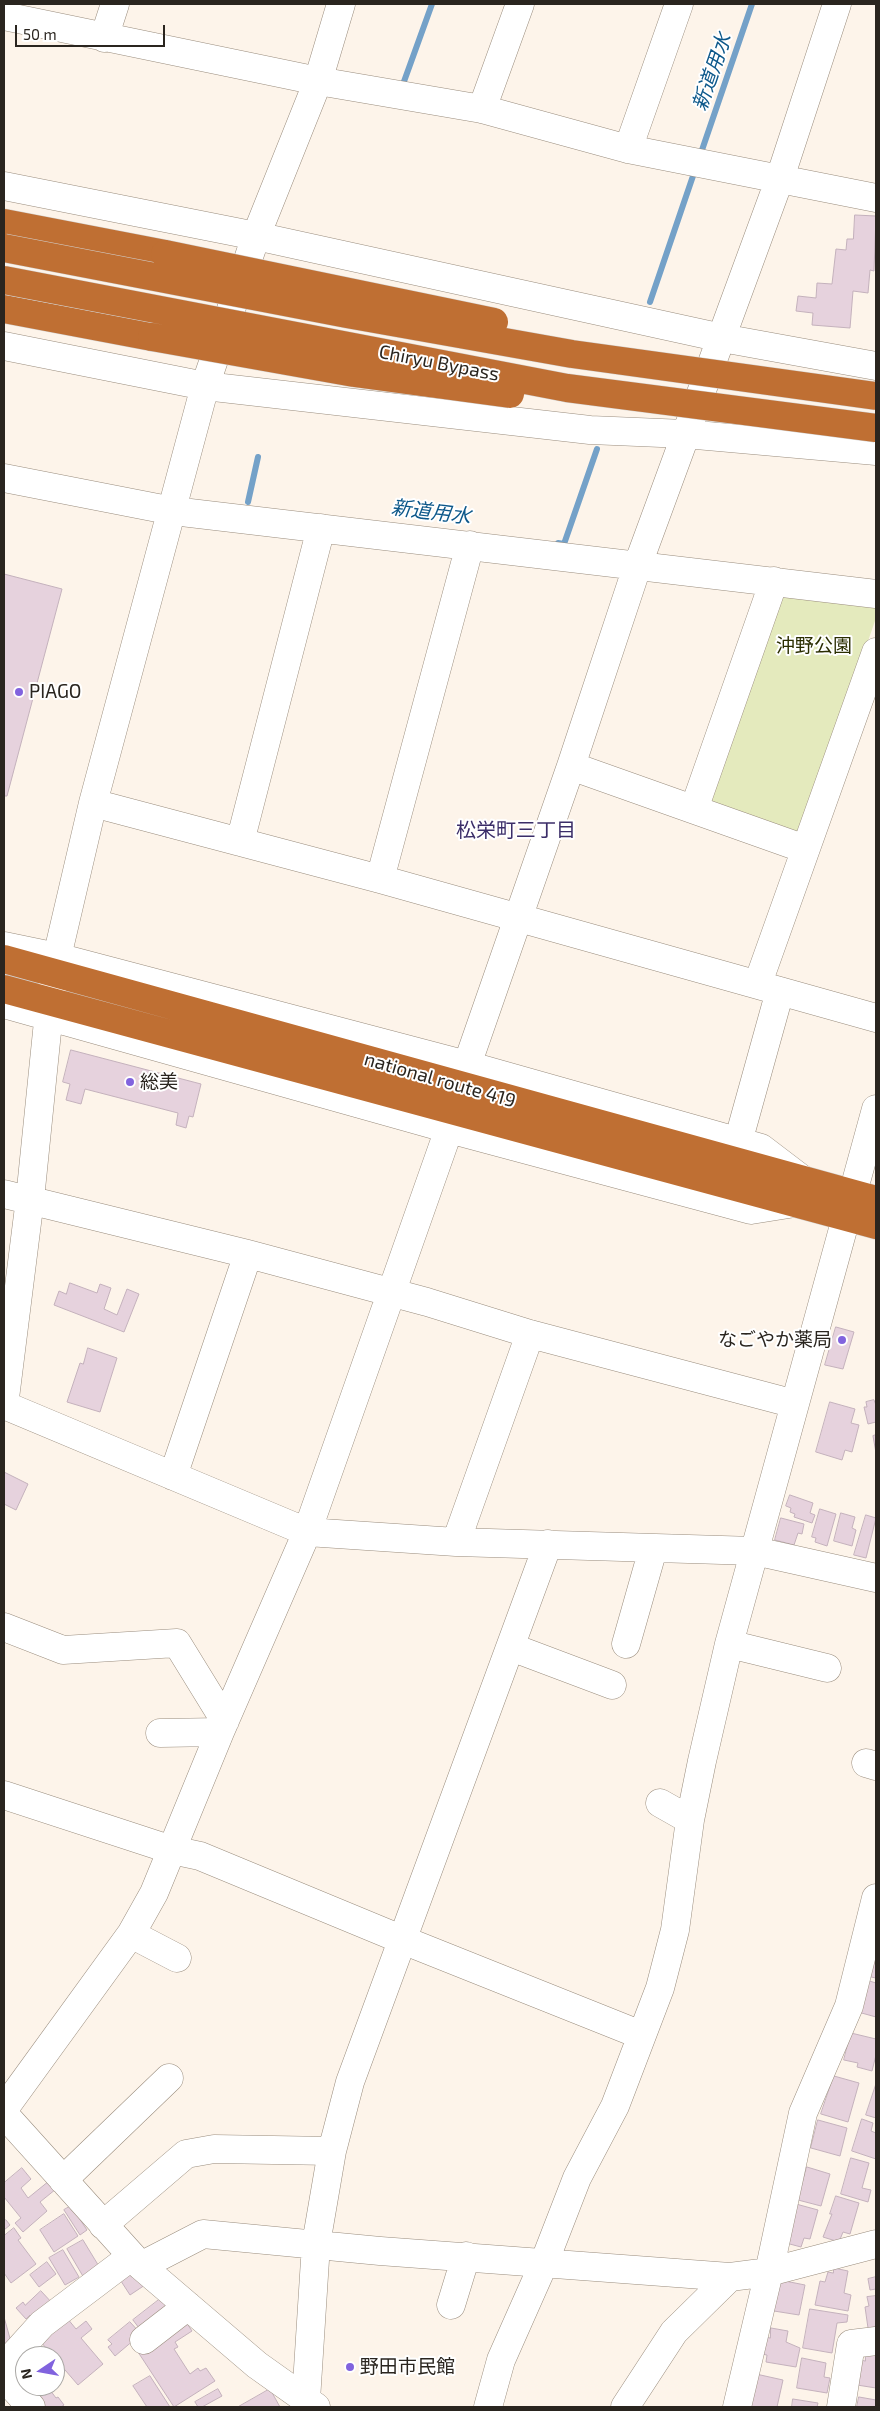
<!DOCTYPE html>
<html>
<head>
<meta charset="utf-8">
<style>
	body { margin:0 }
	#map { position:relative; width:880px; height:2411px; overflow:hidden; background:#fdf4ea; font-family:"Exo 2",sans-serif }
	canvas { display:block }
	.frame { position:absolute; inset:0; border:5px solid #2a251f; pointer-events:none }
	.north { position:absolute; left:15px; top:2346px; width:50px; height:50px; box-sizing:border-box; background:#fff; border:1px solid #aaa8a5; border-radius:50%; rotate:258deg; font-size:14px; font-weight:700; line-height:20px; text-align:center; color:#2a251f }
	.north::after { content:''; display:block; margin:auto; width:18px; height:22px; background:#8163de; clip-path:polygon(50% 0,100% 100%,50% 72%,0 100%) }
	.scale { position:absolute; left:15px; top:25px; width:150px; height:22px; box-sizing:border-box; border:2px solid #2a251f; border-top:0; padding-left:6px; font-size:15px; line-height:18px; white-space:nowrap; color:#2a251f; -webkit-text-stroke:4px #fff; paint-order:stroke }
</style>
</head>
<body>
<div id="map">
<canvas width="880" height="2411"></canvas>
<div class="frame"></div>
<div class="north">N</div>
<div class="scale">50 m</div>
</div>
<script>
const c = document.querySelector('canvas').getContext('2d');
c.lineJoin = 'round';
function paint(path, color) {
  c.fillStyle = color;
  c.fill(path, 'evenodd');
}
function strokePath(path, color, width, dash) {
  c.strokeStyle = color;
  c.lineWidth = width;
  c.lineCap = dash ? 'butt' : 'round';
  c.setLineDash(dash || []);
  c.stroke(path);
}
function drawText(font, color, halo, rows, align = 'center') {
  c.font = font + ' "Exo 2","Noto Sans JP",sans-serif';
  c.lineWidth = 4;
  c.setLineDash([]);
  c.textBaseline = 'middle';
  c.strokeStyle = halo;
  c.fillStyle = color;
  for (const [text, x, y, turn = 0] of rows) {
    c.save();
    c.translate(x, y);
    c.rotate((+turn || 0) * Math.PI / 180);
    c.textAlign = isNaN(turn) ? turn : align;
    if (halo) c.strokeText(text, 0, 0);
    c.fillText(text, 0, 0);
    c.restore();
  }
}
paint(new Path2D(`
	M788 591 876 603V618L802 832 794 835 712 805 709 796 778 597Z`), '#e4eabd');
strokePath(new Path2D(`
	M402 87 432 4
	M702 150 752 4
	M650 302 694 173
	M248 502 258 457
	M558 543 564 544 597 449`), '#74a1c8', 6);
const building = new Path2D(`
	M855 215 876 216 874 271 870 270 868 293 853 291 850 328 812 325 813 313 796 311 798 296 816 298 817 283 832 284 836 249 846 250 847 239H853Z
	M4 574 62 589 7 796H4Z
	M71 1050 201 1084 193 1117 189 1116 186 1128 176 1125 178 1113 85 1089 81 1104 66 1100 70 1084 63 1082Z
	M70 1283 97 1293 100 1284 111 1288 104 1309 117 1315 127 1289 139 1294 124 1332 54 1305 59 1291 66 1294Z
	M836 1327 854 1332 843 1369 825 1365Z
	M88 1348 117 1358 100 1412 67 1402 80 1363 83 1364Z
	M874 1400 876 1405V1422L868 1424 864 1407H867L866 1402Z
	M830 1402 855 1409 851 1423 859 1425 852 1452 845 1450 842 1460 816 1452Z
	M876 1435V1453L873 1436Z
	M4 1472 28 1484 16 1510 4 1504Z
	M790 1495 813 1503 810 1513 815 1515 812 1523 794 1517 795 1514 790 1512 791 1508 786 1506Z
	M820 1509 836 1514 827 1546 815 1542 816 1538 812 1537Z
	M841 1513 855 1517 852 1528 856 1530 852 1546 834 1541Z
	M866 1515 876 1518 866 1558 854 1555Z
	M781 1518 804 1524 802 1534 798 1533 794 1545 775 1540Z
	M876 1953V1978L871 1977Z
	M866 1980 876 1983V2017L858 2012Z
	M851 2033 876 2039V2055L872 2071 857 2067 858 2063 844 2060Z
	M834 2076 859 2083 848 2122 821 2114Z
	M876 2084V2118L866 2115Z
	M862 2119 873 2123 871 2131 876 2133V2159L852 2151Z
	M818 2120 847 2128 840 2156 811 2148Z
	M851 2158 869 2163 862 2188 871 2190 868 2202 841 2194Z
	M807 2167 830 2174 821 2206 798 2200Z
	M22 2168 31 2179 21 2188 28 2198 49 2181 56 2189 40 2202 47 2211 23 2232 15 2223 21 2218 4 2197V2183Z
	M836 2196 859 2203 850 2234 843 2232 839 2242 823 2237 832 2214H830Z
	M796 2204 818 2210 810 2239 804 2238 801 2247 786 2243Z
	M71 2206 87 2230 80 2235 64 2210Z
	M64 2214 78 2236 54 2252 40 2230Z
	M6 2220 10 2225 4 2230V2221Z
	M14 2228 21 2238 18 2240 36 2264 11 2283 4 2273V2236Z
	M83 2240 100 2268 84 2278 67 2249Z
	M63 2250 79 2277 65 2285 49 2258Z
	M47 2262 56 2274 39 2287 30 2275Z
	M834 2268 848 2271 844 2293 851 2295 848 2311 815 2305 820 2281 825 2282 828 2272 833 2273Z
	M131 2270 145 2285 130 2295 119 2278Z
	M876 2277V2289L870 2290 868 2279Z
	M780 2280 805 2285 799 2315 774 2311Z
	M41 2291 54 2305 35 2321 30 2315 26 2319 16 2308 23 2302 25 2305Z
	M876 2296V2327L868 2328 865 2307 869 2306 867 2297Z
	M160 2299 170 2311 142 2332 133 2320Z
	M810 2309 848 2315 847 2322 837 2323 832 2353 803 2348Z
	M4 2317 13 2349 4 2352Z
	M67 2318 76 2329 86 2321 92 2329 81 2338 103 2364 78 2385 40 2341Z
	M184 2319 192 2331 175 2342 178 2347 174 2349 190 2374 198 2368 200 2371 206 2368 215 2381 174 2407 138 2352Z
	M130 2322 141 2334 115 2356 108 2347 112 2344 108 2340Z
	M771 2328 788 2331 786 2342 800 2348 796 2367 766 2362 767 2355 761 2354 765 2337 770 2338Z
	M866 2353 876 2354V2388L857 2385 861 2360 865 2361Z
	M25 2357V2384L12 2367Z
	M802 2358 826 2363 824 2377 830 2378 827 2393 797 2388Z
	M756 2374 783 2380 777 2407H749Z
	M150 2376 170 2407H147L133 2386Z
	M27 2386H45L33 2395Z
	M218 2389 222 2396 202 2407H198L195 2402Z
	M270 2389 280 2407H238Z
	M50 2390 56 2398 58 2397 64 2405 61 2407H40L35 2401Z
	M859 2397 876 2400V2407H857Z
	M793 2399 818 2403 817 2407H792Z`);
paint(building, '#e6d2dd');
strokePath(building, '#c4b1bc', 1);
const minor = new Path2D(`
	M4 16 318 81 482 109 628 149 876 198
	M104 38 115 4
	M482 109 520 4
	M628 149 679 4
	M4 186 256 236 722 338 876 366
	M4 346 205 386 590 430 685 434 876 451
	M4 478 173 511 876 594
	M571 766 805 849
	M93 803 380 879 876 1018
	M694 809 774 581
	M240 842 321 528
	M380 879 470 545
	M4 946 57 957 467 1065 761 1148 803 1180
	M758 983 876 652
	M4 1004 449 1129 751 1210 795 1203
	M467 1065 571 766 637 567 780 178 837 4
	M738 1142 780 991
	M4 1194 248 1254 427 1302 530 1334 795 1404
	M4 1405 307 1532 456 1542 755 1551 876 1578
	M4 1406 30 1199 50 1002 57 957 93 803 205 386 256 236 318 81 341 4
	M173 1476 248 1254
	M456 1542 530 1334
	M4 1627 63 1650 177 1643 225 1721
	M626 1644 653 1549
	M729 1644 827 1668
	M511 1647 612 1685
	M160 1733 220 1732
	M866 1763 876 1766
	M4 1795 172 1850 200 1856 403 1940 641 2035
	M660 1803 690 1820
	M131 1934 177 1958
	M4 2109 131 1934 154 1893 220 1732 307 1532 449 1129
	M4 2114 141 2266 257 2365 316 2407
	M63 2180 169 2078
	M103 2225 186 2154 214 2149 332 2151
	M141 2266 203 2234 380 2251 730 2277 769 2272 876 2244
	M451 2305 466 2256
	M144 2340 188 2306
	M4 2366 42 2324 132 2256
	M4 2377 31 2407
	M306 2400 316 2244 332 2151 350 2082 548 1544
	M488 2407 501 2360 544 2263 577 2178 615 2106 660 1988 675 1930 690 1820 702 1761 729 1644 876 1109
	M625 2407 674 2332 730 2277
	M737 2407 769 2272 803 2113 849 2006 876 1898
	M841 2407 851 2344 876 2341`);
const highway = new Path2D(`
	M4 223 165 254
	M4 309 152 337
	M4 959 876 1200
	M4 989 876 1225`);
strokePath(minor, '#9a8d7e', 29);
strokePath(highway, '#d4d3d2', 29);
strokePath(minor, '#fff', 28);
strokePath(highway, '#bf6f33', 28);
const highwayBridge = new Path2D(`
	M4 248 347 314 572 354 876 396
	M165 254 494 322
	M4 280 567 388 876 428
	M152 337 354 373 510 394`);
strokePath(highwayBridge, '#d4d3d2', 29, []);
strokePath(highwayBridge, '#bf6f33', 28);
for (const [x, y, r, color] of [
	[19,692,5,"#8163de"],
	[130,1082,5,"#8163de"],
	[842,1340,5,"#8163de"],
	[350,2367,5,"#8163de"]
]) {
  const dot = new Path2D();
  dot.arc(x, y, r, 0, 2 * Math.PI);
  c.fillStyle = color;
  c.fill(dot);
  strokePath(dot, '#fff', 2);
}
drawText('19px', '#2a251f', '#fff', [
	["Chiryu Bypass",439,363,11],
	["national route 419",440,1080,16]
]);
drawText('19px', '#2a2d00', '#fff', [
	["沖野公園",814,646]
]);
drawText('19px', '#2a251f', '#fff', [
	["PIAGO",29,692],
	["総美",140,1082],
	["なごやか薬局",832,1340,"right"],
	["野田市民館",360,2367]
], 'left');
drawText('italic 20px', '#0d588a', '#fff', [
	["新道用水",712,72,-71],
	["新道用水",431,512,7]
]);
drawText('20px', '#3b2d68', '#fff', [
	["松栄町三丁目",516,830]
]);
</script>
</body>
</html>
